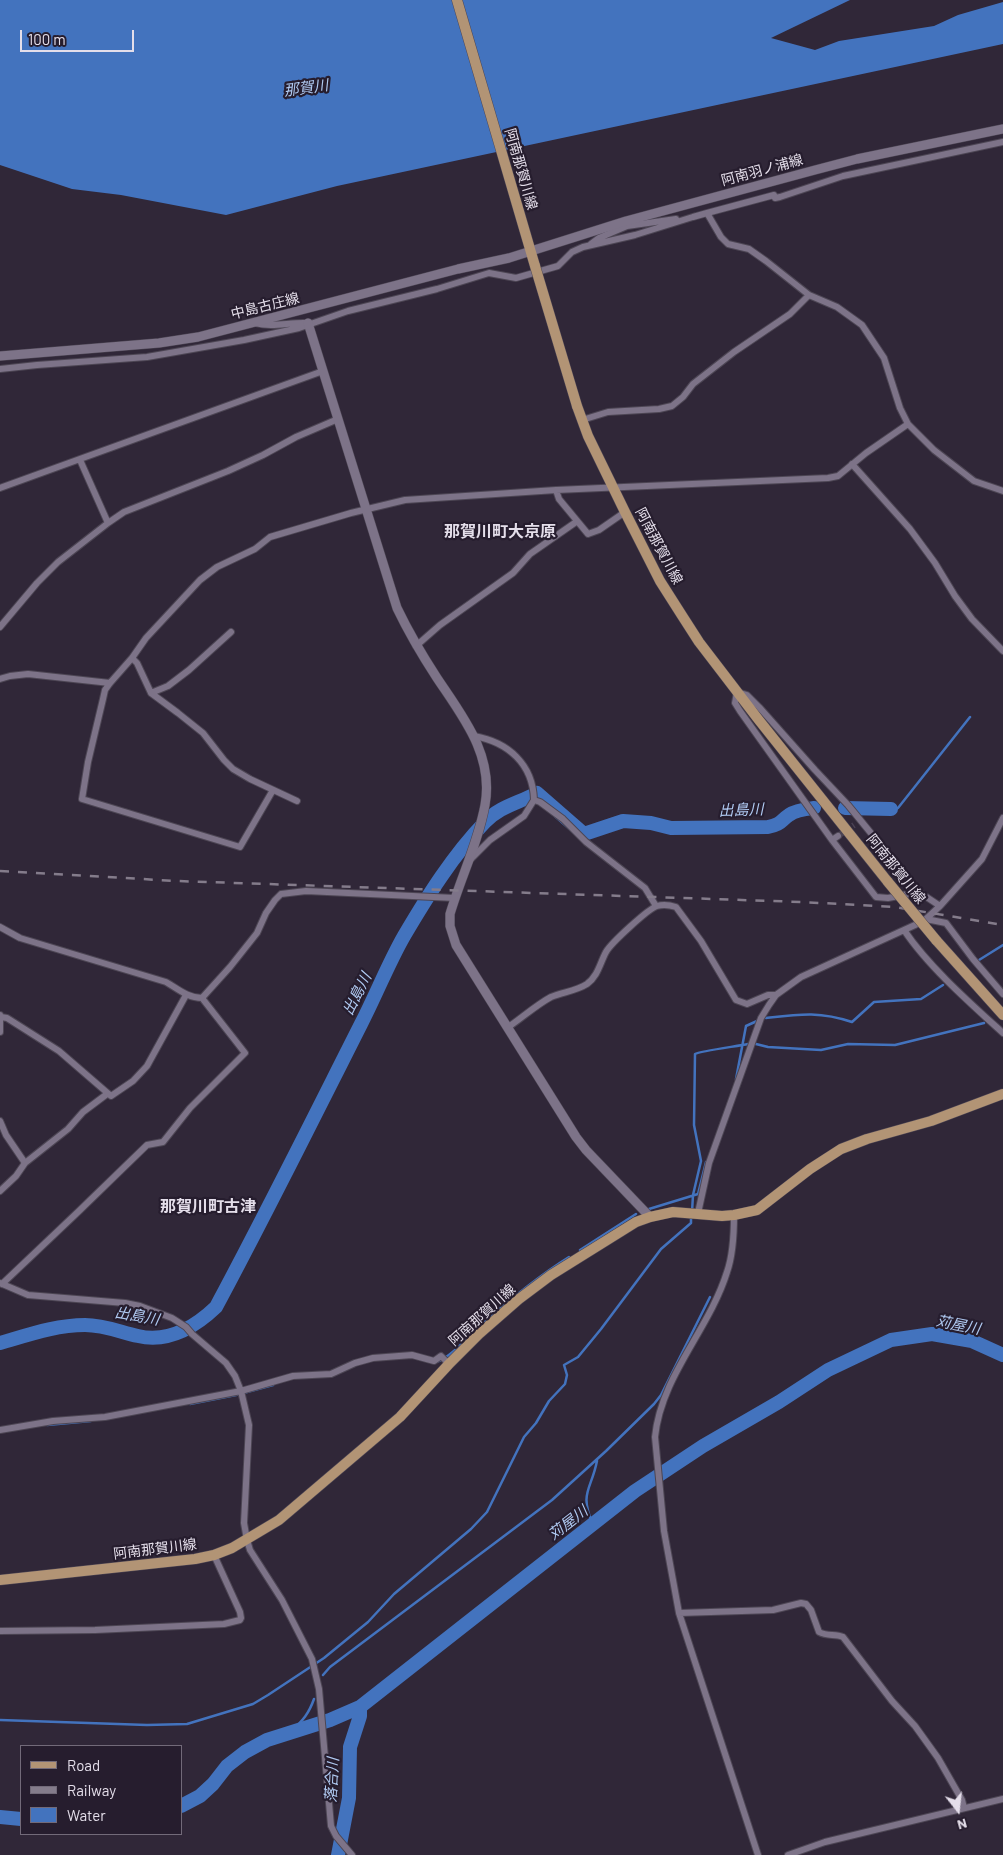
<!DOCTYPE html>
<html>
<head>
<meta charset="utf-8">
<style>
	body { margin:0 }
	#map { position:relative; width:1003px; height:1855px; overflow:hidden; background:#302738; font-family:Barlow,sans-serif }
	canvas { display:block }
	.legend { position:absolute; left:20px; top:1745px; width:162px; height:90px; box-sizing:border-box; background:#261d2e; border:1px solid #726a79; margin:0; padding:6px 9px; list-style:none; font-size:15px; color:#e4deea }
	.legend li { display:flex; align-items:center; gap:10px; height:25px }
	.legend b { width:25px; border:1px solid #726a79 }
	.north { position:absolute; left:933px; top:1785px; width:50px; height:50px; -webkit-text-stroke:4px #261d2e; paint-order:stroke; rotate:164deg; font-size:14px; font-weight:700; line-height:20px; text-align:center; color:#e4deea }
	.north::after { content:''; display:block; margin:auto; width:18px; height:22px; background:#e4deea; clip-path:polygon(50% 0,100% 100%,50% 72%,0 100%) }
	.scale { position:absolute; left:20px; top:30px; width:114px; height:22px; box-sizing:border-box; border:2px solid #e4deea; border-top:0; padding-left:6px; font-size:15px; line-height:18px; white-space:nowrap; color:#e4deea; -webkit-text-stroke:4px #261d2e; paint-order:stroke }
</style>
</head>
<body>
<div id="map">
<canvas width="1003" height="1855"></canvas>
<ul class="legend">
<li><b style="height:6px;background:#b29475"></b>Road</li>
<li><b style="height:6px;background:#847c8b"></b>Railway</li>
<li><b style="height:14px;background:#4373be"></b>Water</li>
</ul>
<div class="north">N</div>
<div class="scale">100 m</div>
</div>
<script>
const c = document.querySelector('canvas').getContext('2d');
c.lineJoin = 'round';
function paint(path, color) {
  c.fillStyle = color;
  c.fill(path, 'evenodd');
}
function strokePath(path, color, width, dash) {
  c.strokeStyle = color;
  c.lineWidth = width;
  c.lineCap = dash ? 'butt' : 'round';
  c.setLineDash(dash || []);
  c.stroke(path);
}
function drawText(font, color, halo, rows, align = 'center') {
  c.font = font + ' Barlow,"Noto Sans JP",sans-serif';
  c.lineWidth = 4.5;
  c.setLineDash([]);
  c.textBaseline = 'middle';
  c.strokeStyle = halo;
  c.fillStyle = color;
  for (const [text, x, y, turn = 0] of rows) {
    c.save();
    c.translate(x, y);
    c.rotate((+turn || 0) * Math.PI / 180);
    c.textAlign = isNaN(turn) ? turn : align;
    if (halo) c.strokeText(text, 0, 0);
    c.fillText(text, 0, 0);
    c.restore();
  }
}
paint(new Path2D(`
	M0 0H850L771 38 815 50 839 41 934 26 958 15 1003 2V44L337 186 226 215 121 195 72 189 0 165Z`), '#4373be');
strokePath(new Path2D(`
	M891 809 898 808 970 717
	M979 960 1003 945
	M766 1018C800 1014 820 1011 852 1022L874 1002 921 999 943 985
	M756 1044 768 1047 821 1050 848 1044 895 1045 984 1023
	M736 1079 746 1026 757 1021
	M649 1209 698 1194 706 1162
	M692 1212 693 1195 701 1161 694 1125 695 1054C700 1051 739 1046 748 1044
	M580 1250 636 1214
	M436 1362C451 1358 475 1330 489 1318 515 1296 540 1275 569 1257
	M190 1404 236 1395 273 1385
	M47 1425 91 1421
	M593 1525C579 1492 591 1491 597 1461
	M323 1675 330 1667 552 1500 606 1451 654 1404 661 1395 710 1297
	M0 1720 147 1725 187 1724 253 1704 268 1695 324 1658 368 1622 394 1594 471 1529 487 1512 524 1437 536 1423 549 1401 565 1384 567 1375 564 1365 578 1357 601 1329 661 1249 691 1223V1217
	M291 1731C303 1721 309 1713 314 1699`), '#4373be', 2.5);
strokePath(new Path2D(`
	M845 808 891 809
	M0 1343C28 1335 56 1325 85 1325 104 1325 120 1332 138 1336 168 1343 194 1328 216 1307 266 1214 313 1119 361 1024 376 995 388 964 404 936 427 897 453 855 485 822 500 806 519 803 537 793L584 834 623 821 651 823 671 828 768 827C782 824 780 821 789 815 796 810 806 809 814 808
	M181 1806 200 1796 213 1784 227 1766 245 1752 267 1740 330 1720 360 1707 635 1491 703 1446 779 1402 828 1370 891 1340 932 1334 972 1341 1003 1355
	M0 1817 21 1819
	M338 1855 349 1798 350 1747 360 1716V1707`), '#4373be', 14);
strokePath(new Path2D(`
	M838 836 854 825`), '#4b4253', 6, [6, 3]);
const street = new Path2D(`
	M707 213 774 195 775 198 780 197 843 176 1003 142
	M693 217 707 213 721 237 728 244 749 249 766 261 809 295 837 307 862 325 884 358 900 408 908 424 934 450 974 481 1003 491
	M627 226 676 219
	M591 244 599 238 627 226V224
	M255 323C273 328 289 322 307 323
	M0 369 37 365 147 357 244 340 299 328 348 311 437 289 489 273 516 278 558 266 572 252 583 247 635 235 696 216
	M582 420 608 412 659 409 672 406 683 397 693 384 734 352 790 314 809 295
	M80 460 108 523
	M852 464 910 529 935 563 955 596 972 619 1003 651
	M0 488 323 371
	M556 490 559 499 588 534 599 530 625 512
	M0 627 37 583 58 562 108 523 124 512 228 471 263 455 296 437 338 419
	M416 646 440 625 513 573 530 554 576 522
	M132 658 137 663 151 693 178 713 203 733 224 760 233 769 250 779 297 801
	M0 679 10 676 28 674 110 683
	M151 693 168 686 189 670 231 632
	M273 790 240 847 82 799 88 762 103 699 105 690 110 683 132 658 146 638 200 580 217 567 255 549 270 537 351 513 405 500 556 490 828 478 838 476 866 453 908 424
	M534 800 540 802 563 819 586 842 645 888 656 906
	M838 836 832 840 876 897 888 898 919 892
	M832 840 740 711 735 703 737 692 747 695 759 707 815 770 848 805 919 892 940 906 982 859 1003 818
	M471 859 490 840 524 816 534 800C533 764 508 742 474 736
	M926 919 946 923 973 959 1003 994
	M0 927 20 938 166 982C178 989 188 998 202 998L230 967 257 933 266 913 275 900 281 894 306 891 455 898
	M904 930C928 966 970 1003 1003 1033
	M1 1017 7 1018 59 1051 111 1096 133 1081 147 1066 186 995
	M507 1028C522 1018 536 1005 551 997 563 992 576 991 587 984 598 976 600 963 606 952 611 943 648 909 657 906 663 904 670 905 676 907L701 941 736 1000 747 1004 768 995H776
	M0 1032V1015
	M0 1121 6 1135 25 1163
	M0 1191 16 1176 25 1163 68 1129 83 1112 107 1094
	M698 1213 709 1163 761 1018 769 1005 776 995 801 977 915 925 926 919 940 906
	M734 1215C734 1234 733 1255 727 1272 709 1330 661 1376 655 1437L664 1531 679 1613 758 1855
	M0 1283 28 1295 125 1303 140 1306 172 1318 186 1327 192 1334 226 1363 235 1376 241 1391 249 1425 244 1523 247 1540 250 1550 282 1600 312 1659 319 1689 331 1826 336 1836 352 1855
	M2 1284 79 1211 147 1145 163 1142 190 1108 245 1053 202 998
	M0 1430 53 1421 105 1417 241 1391 293 1376 331 1374 355 1363 373 1358 412 1355 434 1361 441 1356 449 1364
	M679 1613 773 1610 801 1603 806 1604 811 1610 819 1632C828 1637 835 1633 843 1637L892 1701 915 1726 938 1758 962 1800 964 1808
	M0 1631 95 1630 224 1624 240 1620 241 1618 240 1612 214 1555
	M788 1855 825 1842 1003 1799`);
const secondary = new Path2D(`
	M308 323 397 608C409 633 422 655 437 678 463 717 494 755 485 805 478 843 461 877 450 914V926L456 945 576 1137 586 1150 650 1217
	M0 356 159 343 198 337 458 269 509 258 626 221 815 170 857 159 1003 129`);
const primary = new Path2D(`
	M457 0 535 266
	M577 406 588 436 625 512 660 581 681 614 699 642 758 719 888 882
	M936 940 1003 1015
	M0 1580 195 1559 214 1555 232 1548 279 1520 400 1417 449 1364 479 1334 519 1299 551 1275 636 1222 650 1217 673 1212 722 1216 734 1215 757 1210 810 1169 841 1149 867 1139 931 1121 1003 1094`);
strokePath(street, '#4d4654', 8);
strokePath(secondary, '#4d4654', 10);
strokePath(primary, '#4d4654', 11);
strokePath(street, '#7d7388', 6);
strokePath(secondary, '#7d7388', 9);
strokePath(primary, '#b29475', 10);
strokePath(new Path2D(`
	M0 871 177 881 802 902 895 907 1003 925`), '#847c8b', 2.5, [9, 9]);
const primaryBridge = new Path2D(`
	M535 266 577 406
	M888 882 936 940`);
strokePath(primaryBridge, '#4d4654', 11, []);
strokePath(primaryBridge, '#b29475', 10);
drawText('14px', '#e4deea', '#261d2e', [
	["阿南那賀川線",521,169,74],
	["阿南羽ノ浦線",762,170,-15],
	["中島古庄線",265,306,-14],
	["阿南那賀川線",659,546,62],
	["阿南那賀川線",896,869,51],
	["阿南那賀川線",482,1315,-42],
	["阿南那賀川線",155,1549,-7]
]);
drawText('italic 15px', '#b0caf2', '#261d2e', [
	["那賀川",306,88,-8],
	["出島川",741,810,-2],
	["出島川",357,994,-63],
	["出島川",137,1316,10],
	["苅屋川",958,1325,11],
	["苅屋川",568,1523,-38],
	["落合川",332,1780,-87]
]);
drawText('bold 16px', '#e4deea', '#261d2e', [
	["那賀川町大京原",500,532],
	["那賀川町古津",208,1207]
]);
</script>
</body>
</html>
